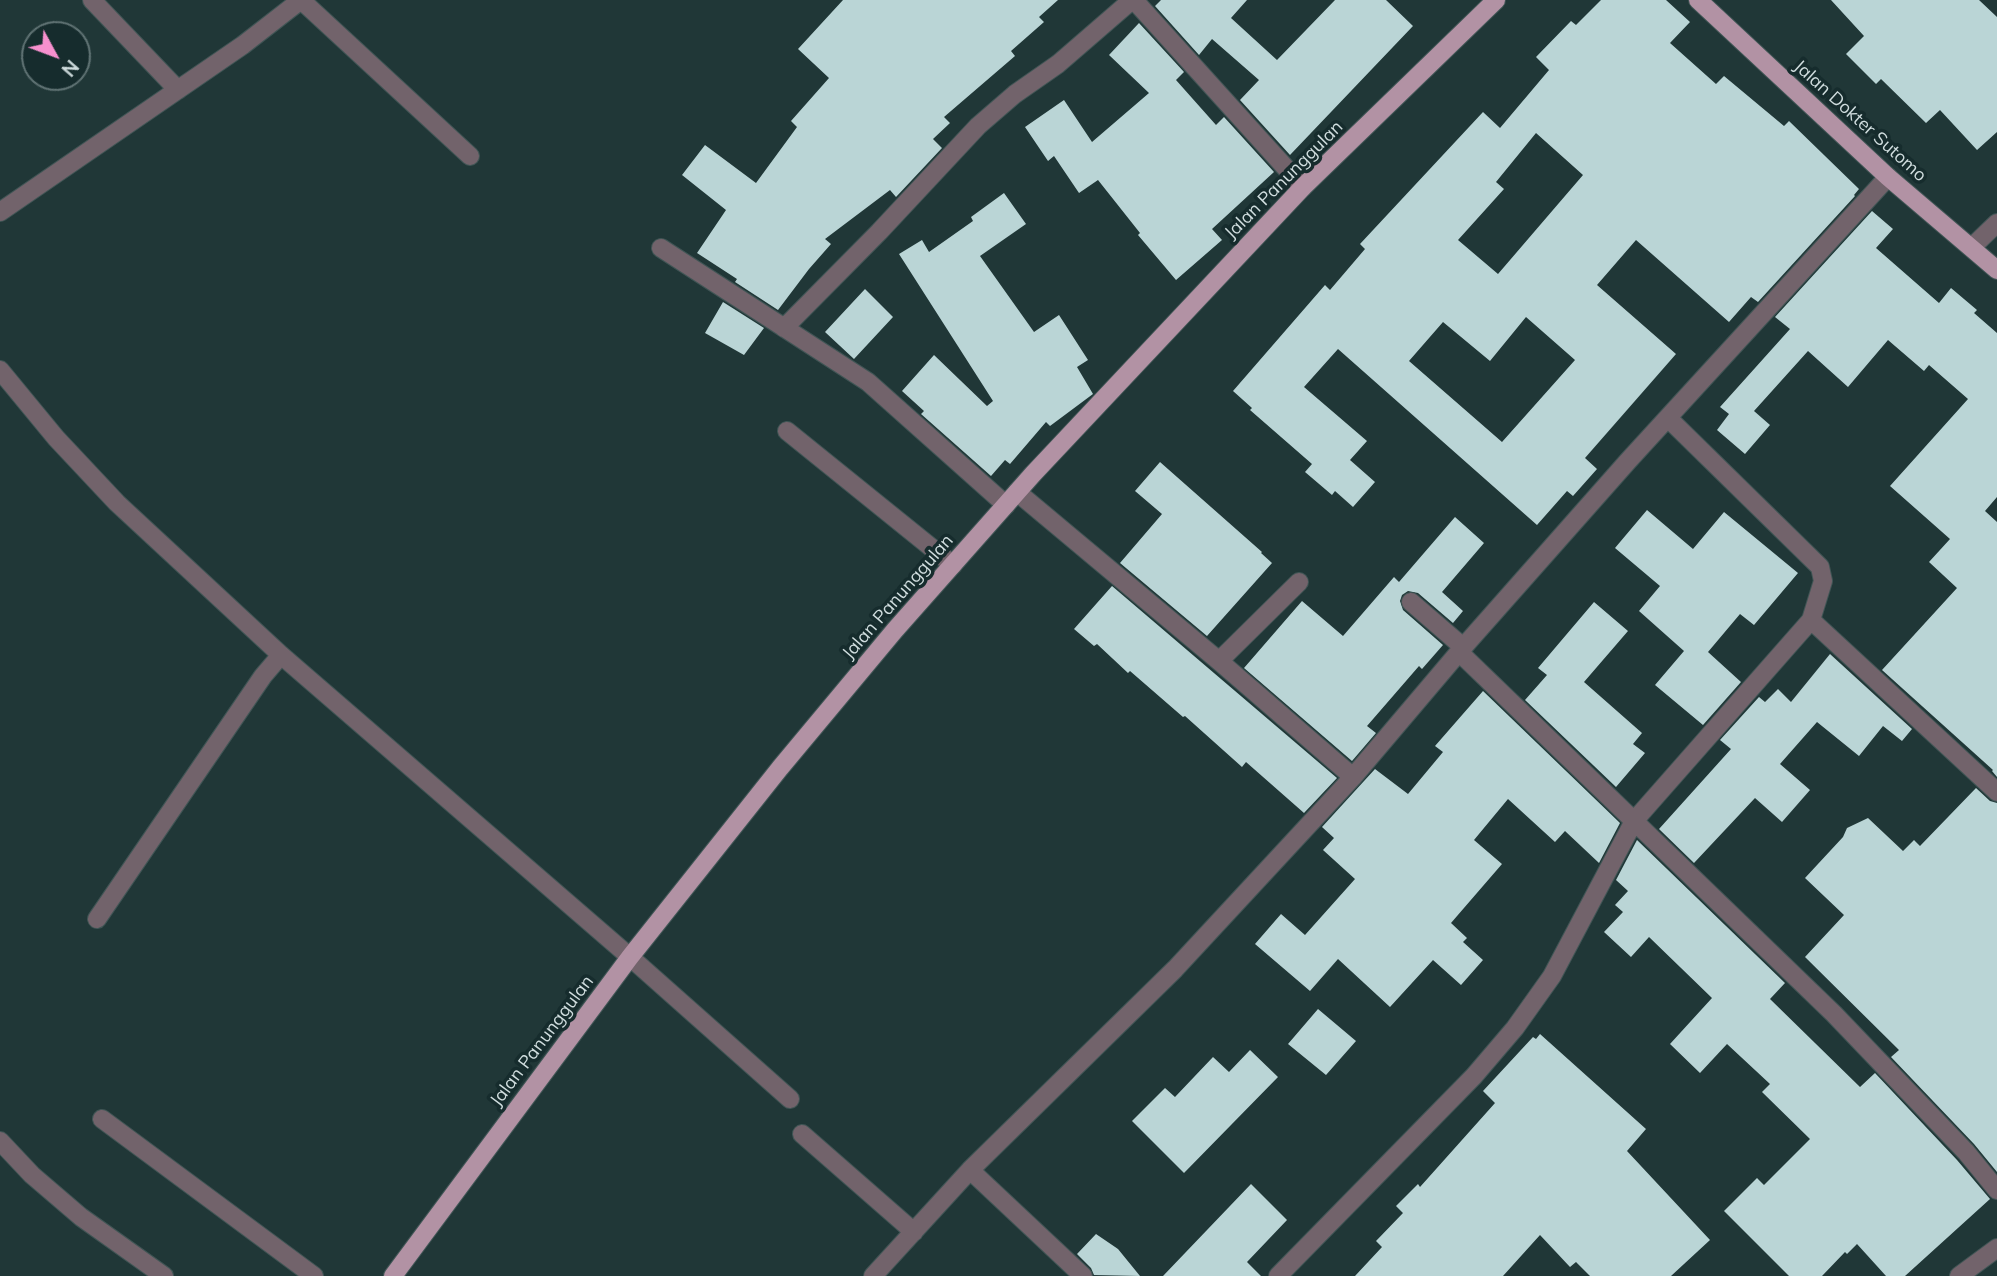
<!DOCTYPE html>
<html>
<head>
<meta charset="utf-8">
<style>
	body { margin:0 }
	#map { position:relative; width:1997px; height:1276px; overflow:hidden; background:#203737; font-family:Mulish,sans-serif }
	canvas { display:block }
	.north { position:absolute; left:21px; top:21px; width:70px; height:70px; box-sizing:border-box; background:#162c2d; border:2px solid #607374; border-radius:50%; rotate:131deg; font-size:19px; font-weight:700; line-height:28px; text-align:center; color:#d0ddde }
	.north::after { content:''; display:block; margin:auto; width:24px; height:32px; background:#f790ce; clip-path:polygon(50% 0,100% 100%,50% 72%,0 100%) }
</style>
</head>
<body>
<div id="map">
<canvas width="1997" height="1276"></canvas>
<div class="north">N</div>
</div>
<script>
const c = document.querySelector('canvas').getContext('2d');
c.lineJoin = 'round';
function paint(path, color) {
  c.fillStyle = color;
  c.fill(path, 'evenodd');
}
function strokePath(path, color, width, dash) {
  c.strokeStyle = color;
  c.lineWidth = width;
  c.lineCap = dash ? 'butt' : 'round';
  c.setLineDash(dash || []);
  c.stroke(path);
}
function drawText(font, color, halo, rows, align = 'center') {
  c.font = font + ' Mulish,sans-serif';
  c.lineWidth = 7;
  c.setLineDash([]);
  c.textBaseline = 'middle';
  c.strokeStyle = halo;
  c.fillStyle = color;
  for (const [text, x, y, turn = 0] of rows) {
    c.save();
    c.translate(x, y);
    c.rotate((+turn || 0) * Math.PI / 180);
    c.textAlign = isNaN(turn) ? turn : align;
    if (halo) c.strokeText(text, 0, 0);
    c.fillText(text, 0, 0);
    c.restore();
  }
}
paint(new Path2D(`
	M843 0H1058L1039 17 1044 22 1011 51 1015 56 944 117 950 123 933 139 942 148 896 197 890 190 825 239 831 244 809 269 778 310 735 282 737 279 697 253 726 210 682 175 705 145 756 183 797 127 791 121 829 78 798 49Z
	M1161 0H1247L1231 18 1277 60 1335 0H1386L1413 26 1290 155 1240 100 1259 80 1212 39 1199 55 1155 6Z
	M1601 0H1666L1690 22 1670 43 1716 84 1724 76 1784 126 1789 121 1859 189 1854 195 1855 196 1758 302 1751 297 1729 322 1636 240 1597 285 1676 354 1585 458 1597 469 1573 496 1567 491 1537 525 1338 349 1304 387 1367 441 1350 460 1375 482 1353 507 1335 491 1332 495 1305 472 1312 464 1250 410 1252 408 1233 391 1325 285 1330 290 1365 249 1360 244 1483 112 1500 128 1549 70 1536 57 1571 21 1576 25ZM1536 133 1583 175 1498 274 1458 240 1504 189 1496 182ZM1526 317 1575 360 1502 442 1409 361 1443 322 1490 361Z
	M1831 0H1979L1997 17V132L1977 150 1940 110 1926 123 1881 79 1876 84 1846 54 1864 36Z
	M1139 23 1184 72 1176 80 1216 125 1224 117 1274 172 1212 229 1222 240 1176 280 1138 235 1140 233 1098 180 1079 193 1054 156 1048 161 1025 127 1064 100 1092 142 1149 93 1109 55Z
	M1004 193 1026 224 980 256 1034 332 1059 315 1088 360 1077 367 1093 394 1050 426 1046 422 1010 464 1005 460 991 476 921 414 924 411 902 391 934 355 987 406 993 401 899 254 922 240 929 252 973 221 971 217Z
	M1872 211 1893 229 1876 248 1939 303 1951 288 1977 310 1974 313 1997 333V497L1985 511 1997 522V777L1992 771 1993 770 1882 670 1957 588 1929 562 1950 539 1890 486 1968 399 1929 365 1924 371 1888 340 1848 387 1808 351 1754 411 1770 425 1745 454 1717 430 1729 414 1720 407 1790 329 1775 317Z
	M865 289 893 317 854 359 825 332Z
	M723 302 764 328 744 355 705 333Z
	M1160 462 1262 552 1261 553 1272 563 1207 636 1120 563 1162 514 1135 491Z
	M1647 510 1693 549 1724 512 1798 573 1754 625 1740 614 1708 652 1741 682 1703 725 1655 685 1684 651 1639 611 1660 586 1615 548Z
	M1455 517 1484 543 1442 592 1463 611 1453 623 1418 593 1408 591 1402 595 1400 601 1403 610 1443 645 1422 669 1419 666 1367 726 1376 733 1352 761 1244 668 1302 601 1343 636 1394 577 1399 582Z
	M1112 586 1337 778 1304 813 1246 762 1242 767 1185 716 1183 717 1130 671 1128 673 1097 644 1094 646 1074 629Z
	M1594 602 1628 631 1584 682 1642 733 1633 744 1645 753 1616 787 1525 700 1547 675 1538 668Z
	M1830 654 1912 729 1902 741 1883 726 1859 756 1817 722 1780 764 1810 790 1782 822 1755 798 1694 863 1659 829 1731 749 1720 740 1759 697 1765 702 1778 689 1791 702Z
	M1483 691 1620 823 1599 863 1565 831 1555 842 1508 799 1474 840 1502 864 1451 923 1467 938 1463 942 1483 960 1461 985 1433 960 1390 1007 1338 959 1310 991 1255 944 1281 914 1305 935 1355 879 1323 850 1334 838 1322 827 1375 769 1408 794 1443 752 1435 746Z
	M1976 788 1990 801 1997 803V1172L1974 1144 1891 1057 1899 1050 1805 957 1844 915 1805 878 1843 837 1847 828 1868 818 1903 851 1914 840 1920 846Z
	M1637 840 1785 983 1770 999 1860 1087 1875 1073 1957 1160 1990 1199 1905 1276H1886L1857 1244 1847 1254 1845 1252 1822 1276H1789L1724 1211 1757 1178 1764 1185 1810 1139 1762 1092 1770 1084 1727 1044 1700 1073 1670 1044 1712 998 1649 937 1631 957 1604 932 1623 912 1615 905 1628 891 1616 880Z
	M1318 1009 1356 1041 1326 1075 1288 1044Z
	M1540 1034 1646 1129 1627 1151 1710 1240 1671 1276H1590L1576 1262 1570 1267 1540 1235 1503 1276H1355L1382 1247 1376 1241 1403 1213 1396 1206 1418 1184 1420 1187 1495 1103 1483 1091 1533 1037 1536 1039Z
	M1250 1050 1278 1077 1184 1173 1132 1121 1165 1088 1175 1097 1213 1057 1229 1072Z
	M1251 1184 1287 1220 1247 1262 1261 1276H1163Z
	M1096 1234 1118 1249 1140 1276 1094 1275 1091 1268 1077 1254Z`), '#bad5d6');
const minor = new Path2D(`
	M92 0 178 90
	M301 0 470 156
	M1134 0 1303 187
	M0 212 243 45 301 0
	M1972 247 1997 223
	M661 248 868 382 1006 505
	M784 328 879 232 978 126 1015 94 1058 64 1132 0
	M0 370 56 438 117 503 281 655 630 957 790 1099
	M787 431 953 565
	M1017 492 1219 661 1353 777
	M1411 602 1463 647
	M1811 620 1997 792
	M1459 652 1834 1014 1966 1152 1997 1190
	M1219 661 1299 582
	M97 919 263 676 281 655
	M102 1119 314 1276
	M802 1134 914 1232
	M0 1141 32 1175 81 1217 164 1276
	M970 1170 1083 1276
	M873 1276 970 1170 1175 969 1353 777 1459 652 1628 461 1888 177
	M1278 1276 1474 1076 1515 1028 1552 976 1634 821 1811 620 1823 581 1820 567 1668 418
	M1959 1276 1997 1248`);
const major = new Path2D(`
	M1698 0 1888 177 1997 270
	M393 1276 630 957 780 768 895 630 1033 474 1303 187 1496 0`);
strokePath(minor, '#405555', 20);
strokePath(major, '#405555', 20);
strokePath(minor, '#72636b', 18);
strokePath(major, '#b292a4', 18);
drawText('18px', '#d0ddde', '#162c2d', [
	["Jalan Dokter Sutomo",1860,121,42],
	["Jalan Panunggulan",1284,180,-45],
	["Jalan Panunggulan",898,597,-49],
	["Jalan Panunggulan",542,1041,-53]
]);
</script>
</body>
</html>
